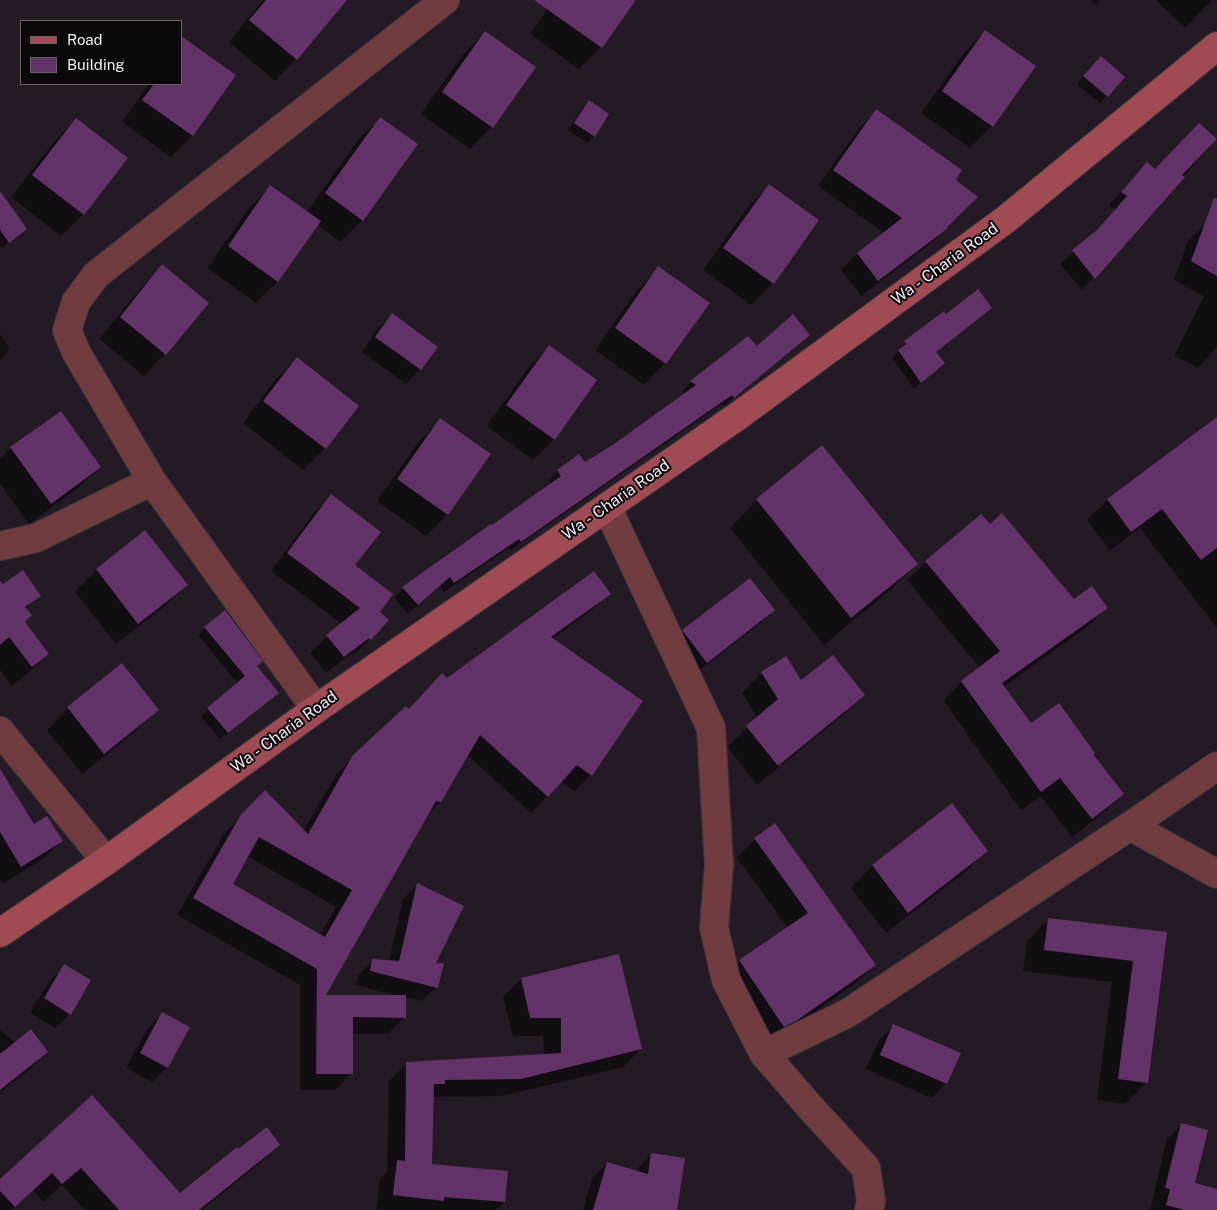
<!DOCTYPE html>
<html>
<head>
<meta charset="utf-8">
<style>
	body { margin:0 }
	#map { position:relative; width:1217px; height:1210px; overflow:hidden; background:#231a24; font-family:"Public Sans",sans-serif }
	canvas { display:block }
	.legend { position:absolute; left:20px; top:20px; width:162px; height:65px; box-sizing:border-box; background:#0a060a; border:1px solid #676267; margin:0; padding:6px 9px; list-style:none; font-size:15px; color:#f3ecf3 }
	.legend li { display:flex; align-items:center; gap:10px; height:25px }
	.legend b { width:25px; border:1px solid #676267 }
</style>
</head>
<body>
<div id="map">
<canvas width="1217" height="1210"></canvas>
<ul class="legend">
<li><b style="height:6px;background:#a04b53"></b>Road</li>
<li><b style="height:14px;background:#633268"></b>Building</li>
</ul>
</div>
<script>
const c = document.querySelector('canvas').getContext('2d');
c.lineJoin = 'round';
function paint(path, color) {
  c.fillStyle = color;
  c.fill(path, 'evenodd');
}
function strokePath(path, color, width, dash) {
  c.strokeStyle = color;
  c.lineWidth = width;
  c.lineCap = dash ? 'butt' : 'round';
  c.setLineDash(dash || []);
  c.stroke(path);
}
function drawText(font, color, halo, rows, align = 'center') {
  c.font = font + ' "Public Sans",sans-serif';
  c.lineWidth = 4;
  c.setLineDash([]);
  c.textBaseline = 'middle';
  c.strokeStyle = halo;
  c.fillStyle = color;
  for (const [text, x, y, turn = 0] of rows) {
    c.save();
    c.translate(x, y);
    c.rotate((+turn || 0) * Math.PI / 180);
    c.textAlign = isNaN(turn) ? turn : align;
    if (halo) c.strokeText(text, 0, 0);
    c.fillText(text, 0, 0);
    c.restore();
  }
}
paint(new Path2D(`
	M263 0H339L296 59 275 81 229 42Z
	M554 0H634L601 47 579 69 530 34Z
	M1089 0H1101L1097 4Z
	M1156 0H1212L1185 28Z
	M985 31 1034 66 992 126 970 148 921 113 964 53Z
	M485 33 534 67 492 127 470 149 421 114 463 54Z
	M1094 64 1124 77 1100 103 1077 84Z
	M234 76 192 136 171 157 122 122 149 84H181Z
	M589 102 594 136 587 143 568 130 582 109Z
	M876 111 954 180 946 228 930 244 861 296 841 270 857 254 884 233 818 186 860 127Z
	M380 118 362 220 341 242 317 225 277 282 256 303 207 268 249 208 271 187 307 212 358 140Z
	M76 119 126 158 83 214 61 236 11 197 55 141Z
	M1199 125 1216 140 1082 290 1060 264 1092 236 1115 210 1109 205 1135 176 1155 170Z
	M769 186 818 221 773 283 751 305 703 270 748 207Z
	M0 220 26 229 1 249 0 247Z
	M1206 223 1217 227V347L1198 368 1174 356 1204 296 1174 280 1188 241Z
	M162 266 165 354 144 376 99 339 141 288Z
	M659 268 665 363 644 385 595 350 637 290Z
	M392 315 420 369 406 384 362 352 377 329Z
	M928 324 959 333 935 353 936 370 914 389 892 358 905 342Z
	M0 334 10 349 0 360Z
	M748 337 756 347 799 344 724 406 722 404 511 550 509 548 444 592 440 586 408 614 394 598 403 588 490 525 491 527 552 485 549 480 558 471 584 464 615 445 685 394 682 391 691 382Z
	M549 347 596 380 554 439 533 460 487 426 529 367Z
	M297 359 358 406 325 448 303 470 243 423 275 380Z
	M440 420 489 455 447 515 426 536 377 501 419 441Z
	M1217 427V628L1140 528 1110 551 1087 520 1108 500Z
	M822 447 917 564 889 591 824 645 730 528 757 500Z
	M11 448 100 467 78 488 29 524 0 484V459Z
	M331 496 354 565 379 612 370 639 353 656 351 654 326 673 310 653 342 624 271 571 314 513Z
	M990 525 1074 601 1106 608 1087 627 1003 687 1031 725 1092 754 1122 794 1104 812 1072 837 1041 796 1021 810 943 700 962 682 980 668 907 580 926 562Z
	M145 532 186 585 165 606 116 644 75 592 97 570Z
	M0 583 2 585 39 596 25 610 24 622 48 654 28 673 12 686 0 670Z
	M609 593 592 610 552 639 591 775 575 791 561 782 531 813 467 755 440 802 428 814 324 996H399L356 985 358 975 373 960 389 961 403 899 417 885 434 964 437 987 422 1001 405 997V1017L388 1034H352L351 1073 335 1090H300V985L177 915 224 834 265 792 303 831 337 774 354 756 408 710 447 680ZM247 856 336 907 320 935 231 884Z
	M773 610 759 624 692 676 669 646 683 631Z
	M224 611 270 699 220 739 201 716 238 684 198 635Z
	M762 673 863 695 843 715 757 785 727 747 758 718 742 693Z
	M68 708 157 709 136 731 82 774 47 730Z
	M0 771 33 826 61 841 43 859 2 884 0 880Z
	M951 805 986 851 965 872 886 933 851 888 872 866Z
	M755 839 874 965 856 983 776 1039 766 1044 722 979 740 961 788 928 737 857Z
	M1049 919 1165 933 1147 1082 1125 1104 1097 1100 1112 982 1023 971 1027 941Z
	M618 955 641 1049 623 1067 502 1096 432 1097 431 1166 504 1202 496 1210H376L380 1179 387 1172 389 1081 407 1063 544 1055 543 1036H513L503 997 521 979Z
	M65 966 70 1014 55 1028 30 1013 50 980Z
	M163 1013 189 1027 167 1067 152 1082 126 1068 148 1028Z
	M893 1026 946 1083 932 1098 866 1069 879 1040Z
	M0 1030 16 1043 47 1052 29 1070 0 1092Z
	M92 1097 180 1194 238 1151 278 1145 260 1163 202 1210H85L62 1185 43 1202 33 1190 11 1210H0V1181Z
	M1182 1125 1193 1184 1217 1190 1214 1210H1150L1167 1139Z
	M652 1154 676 1210H583L592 1178 607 1163 637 1172V1169Z`), '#0007');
paint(new Path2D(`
	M266 0H347L297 60 249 20Z
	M534 0H636L602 48Z
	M985 30 1036 66 993 127 942 91Z
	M485 31 536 67 493 128 442 92Z
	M181 36 236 75 193 136 142 100 154 84H181Z
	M1101 56 1125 77 1108 97 1083 76Z
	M589 100 609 114 595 137 574 123Z
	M876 109 962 170 956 180 978 197 947 227 948 228 878 281 857 253 902 218 833 170Z
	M380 117 418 144 363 221 325 193Z
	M76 118 128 158 84 215 32 175Z
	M1199 123 1217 139 1182 175 1185 177 1095 279 1072 250 1097 230 1127 196 1121 192 1147 162 1155 169Z
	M769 184 819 220 774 284 723 248Z
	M270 185 321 221 278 282 228 246Z
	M0 191 27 229 9 243 0 230Z
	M1214 198 1217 199V276L1191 261Z
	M162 264 209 303 166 355 120 317Z
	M658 266 710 303 666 364 615 328Z
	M978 289 992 308 936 352 945 363 921 383 898 350 906 344 904 341 944 311 946 314Z
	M392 313 438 347 421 370 375 337Z
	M793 314 810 335 734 398 732 395 521 542 519 539 454 583 450 577 418 605 402 587 491 524 492 525 561 476 557 470 579 454 585 462 614 444 696 385 690 381 748 336 757 346Z
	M549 345 597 380 555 440 506 405Z
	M297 357 359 406 326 449 263 401Z
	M61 411 101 467 51 504 10 447Z
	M1217 417V548L1201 560 1162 509 1131 532 1107 499Z
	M440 418 491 454 448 515 397 479Z
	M822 445 918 564 851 618 756 499Z
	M331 494 381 532 355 565 393 594 380 612 389 620 371 640 369 638 344 657 326 635 360 608 287 553Z
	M1002 513 1074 599 1092 586 1108 608 1002 683 1031 723 1059 703 1095 753 1093 754 1124 794 1092 819 1060 778 1041 792 961 681 1000 651 925 561 981 514 990 524Z
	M145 530 188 585 138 624 96 569Z
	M23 570 41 596 25 607 32 615 25 622 49 654 32 667 9 637 0 645V581L3 584Z
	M594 571 611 594 551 637 643 701 592 776 577 765 548 797 480 735 441 802 436 801 326 995H406V1018L353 1017V1074H316L317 969 193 898 240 816 265 790 308 834 353 755 406 706 409 709 442 673 447 678ZM259 837 352 890 325 937 233 884Z
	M750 578 775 610 707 663 682 630Z
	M225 610 263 661 253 670 257 666 279 693 228 733 207 708 245 676 204 627Z
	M833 655 865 695 778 766 746 726 778 699 761 672 786 656 801 680Z
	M122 663 159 710 104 754 67 707Z
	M0 769 34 824 47 816 63 841 21 867 0 832Z
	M952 803 988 851 908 913 872 865Z
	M775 823 876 965 796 1021 784 1027 739 960 808 913 754 838Z
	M417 883 464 906 436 963H444L438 988 370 971 372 959 399 961Z
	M1048 918 1167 932 1148 1083 1118 1079 1133 961 1044 950Z
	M619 954 642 1049 521 1079 445 1080V1084H434L432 1164 508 1171 505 1202 444 1197V1201L393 1195 397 1160 405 1161 406 1062 561 1053V1018H530L521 978Z
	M64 964 91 980 71 1015 44 998Z
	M162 1012 190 1027 168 1068 140 1053Z
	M893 1024 961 1053 947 1084 880 1055Z
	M31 1029 48 1052 0 1090V1054Z
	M92 1095 180 1193 237 1147 238 1149 267 1127 280 1145 199 1210H119L81 1168 62 1184 52 1173 15 1207 0 1191V1179Z
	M1181 1123 1208 1130 1195 1183 1217 1189V1210H1185L1166 1205 1170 1189 1165 1188Z
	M651 1153 685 1158 677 1210H593L607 1162 648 1174Z`), '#633268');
const street = new Path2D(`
	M607 507 711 728 719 864 714 928 726 980 764 1054 848 1013 1130 826 1217 766
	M0 546 36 538 152 481
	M316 709 152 481 76 352 67 330 76 302 96 275 445 0
	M0 731 106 861
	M1130 826 1217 874
	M764 1054 810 1107 866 1168 871 1201 869 1210`);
const secondary = new Path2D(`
	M0 933 106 861 316 709 738 416 1005 220 1217 46`);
strokePath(street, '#403741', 30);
strokePath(secondary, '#403741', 30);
strokePath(street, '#713c40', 28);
strokePath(secondary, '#a04b53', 28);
drawText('16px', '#f3ecf3', '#0a060a', [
	["Wa - Charia Road",945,264,-36],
	["Wa - Charia Road",616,500,-35],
	["Wa - Charia Road",284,732,-36]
]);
</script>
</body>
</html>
